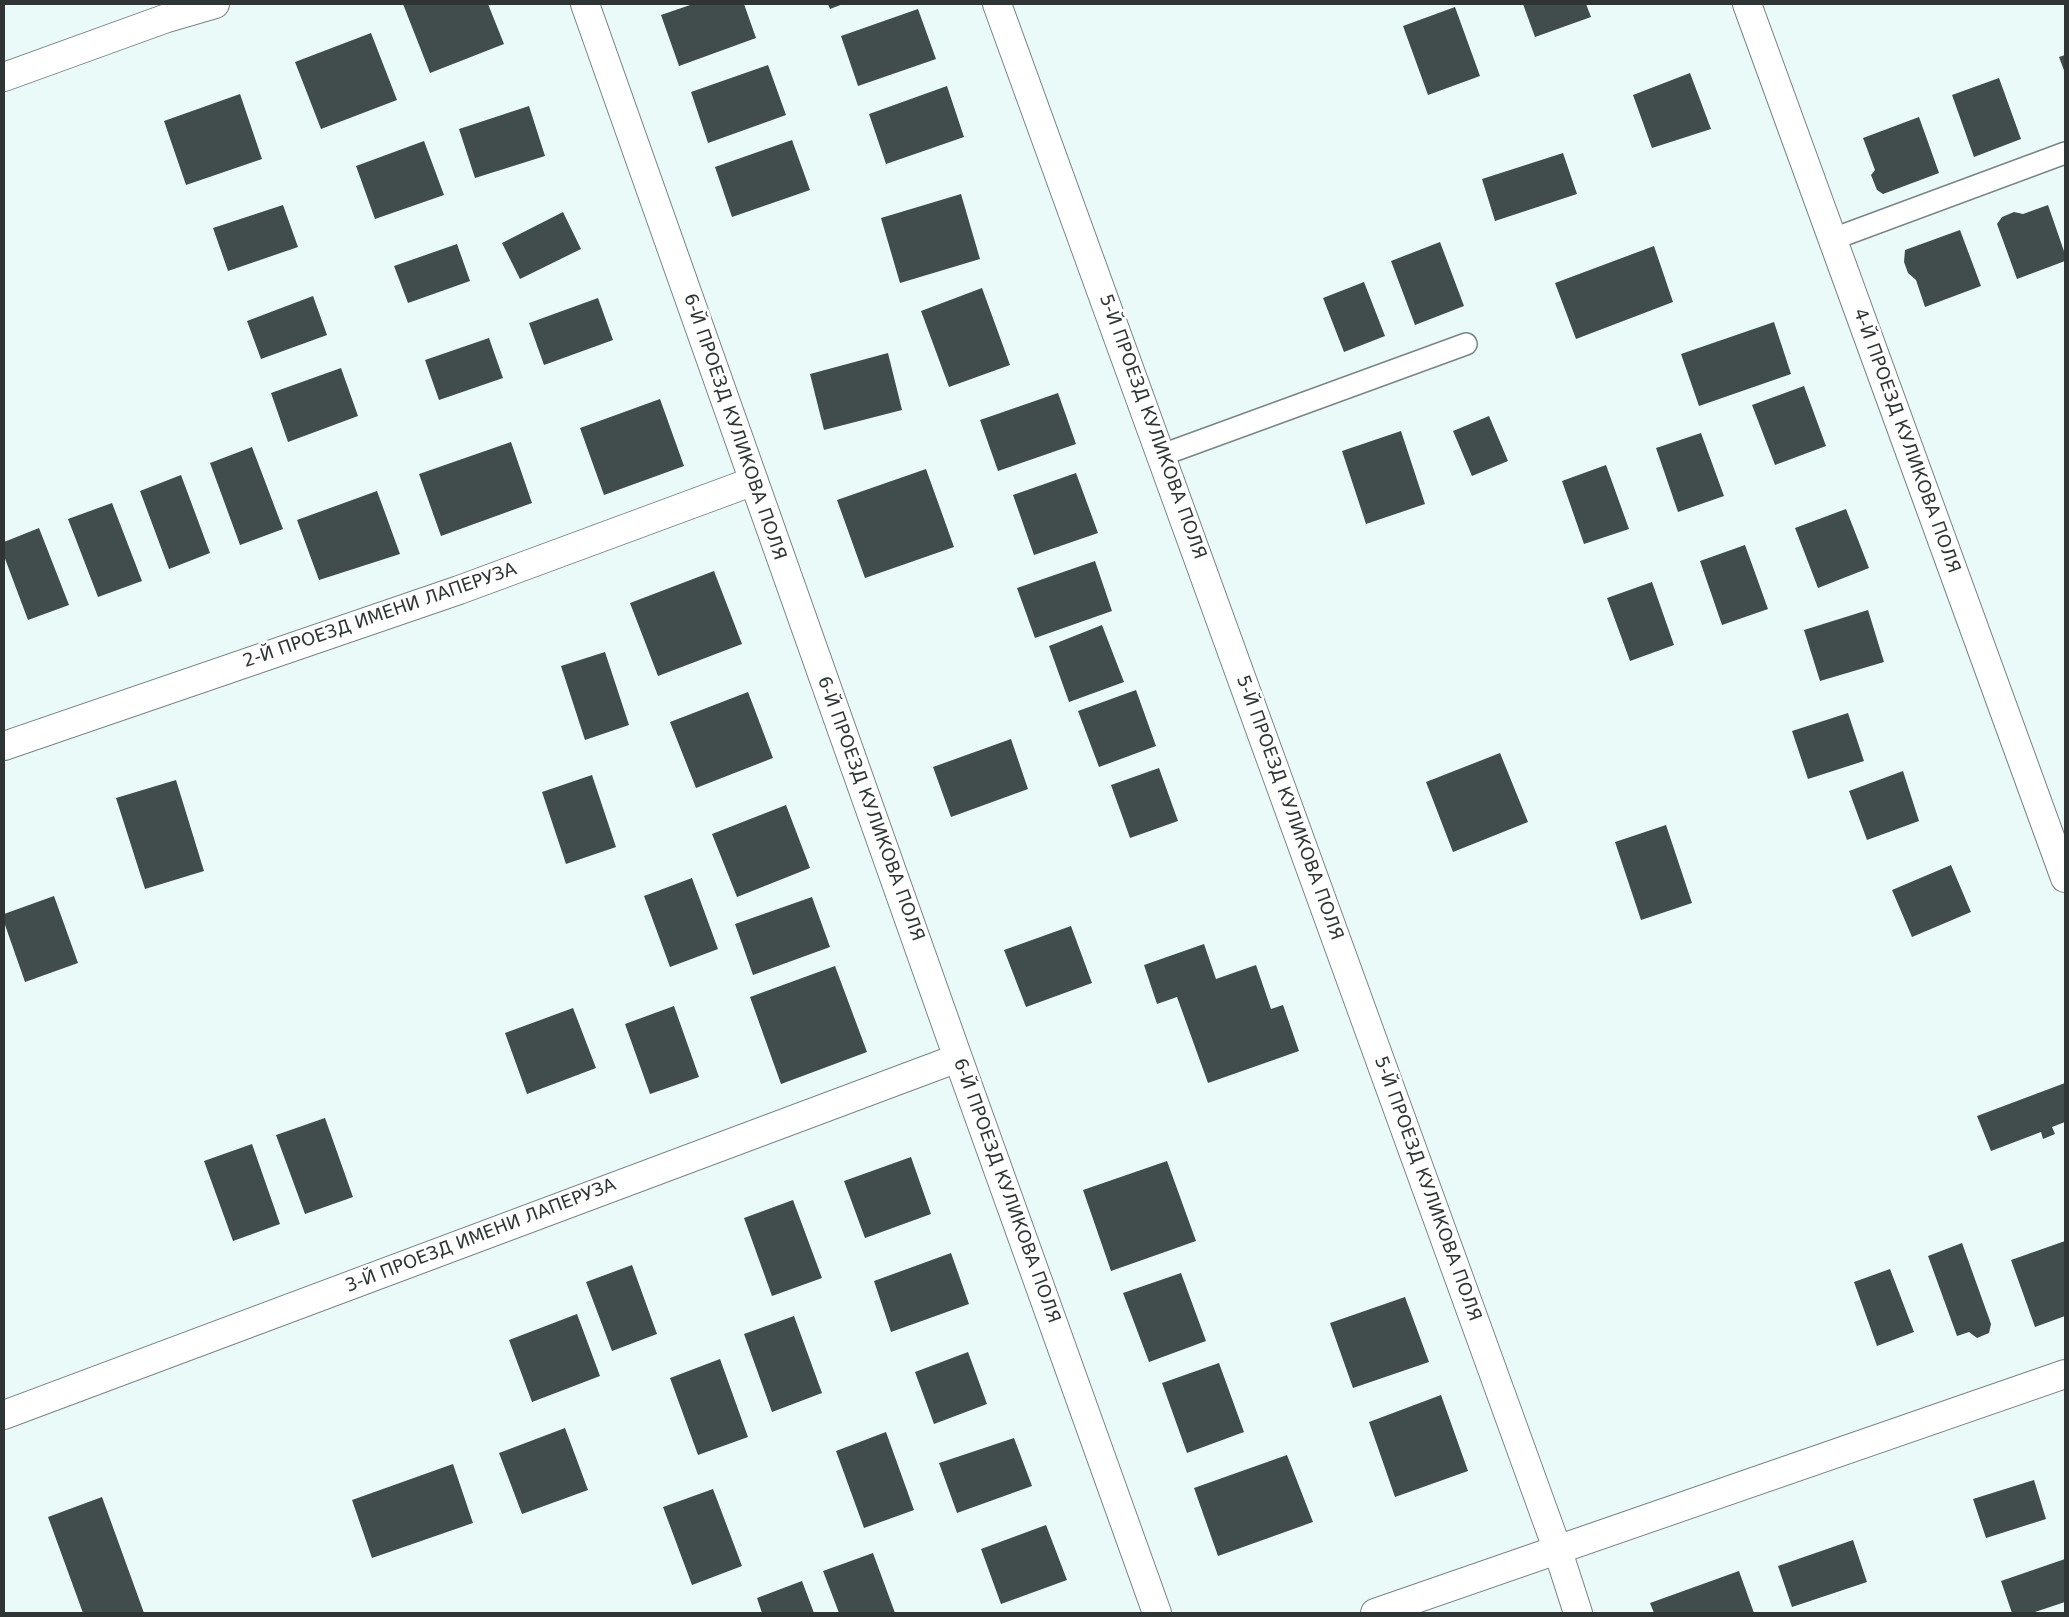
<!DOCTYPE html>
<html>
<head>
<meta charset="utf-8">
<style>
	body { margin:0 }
	#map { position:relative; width:2069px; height:1617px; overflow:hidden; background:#eafaf9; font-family:"DejaVu Sans",sans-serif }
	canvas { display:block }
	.frame { position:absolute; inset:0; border:5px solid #2f3535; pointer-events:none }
</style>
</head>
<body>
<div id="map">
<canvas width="2069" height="1617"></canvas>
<div class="frame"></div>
</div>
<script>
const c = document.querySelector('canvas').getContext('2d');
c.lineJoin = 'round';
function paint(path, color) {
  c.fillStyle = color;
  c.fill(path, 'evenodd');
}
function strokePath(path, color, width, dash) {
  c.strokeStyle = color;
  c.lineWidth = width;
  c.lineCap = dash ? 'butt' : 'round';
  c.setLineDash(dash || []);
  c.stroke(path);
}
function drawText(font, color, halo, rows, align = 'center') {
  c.font = font + ' "DejaVu Sans",sans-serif';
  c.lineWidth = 5;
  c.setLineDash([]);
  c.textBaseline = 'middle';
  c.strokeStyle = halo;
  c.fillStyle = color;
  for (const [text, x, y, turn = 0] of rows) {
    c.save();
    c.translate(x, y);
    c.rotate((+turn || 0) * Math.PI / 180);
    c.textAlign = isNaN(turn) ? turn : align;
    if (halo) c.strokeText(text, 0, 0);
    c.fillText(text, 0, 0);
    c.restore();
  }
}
paint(new Path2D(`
	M403 4H488L504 44 430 73Z
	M693 4H744L756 38 679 66 661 15Z
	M828 4H843L830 9Z
	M1523 4H1586L1591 17 1535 37Z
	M1455 7 1480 76 1428 95 1403 26Z
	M918 9 936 59 858 86 841 36Z
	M371 33 397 100 321 129 295 62Z
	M2065 55V73L2059 57Z
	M768 65 786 115 708 143 691 92Z
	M1690 73 1711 129 1652 148 1633 95Z
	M1999 78 2021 139 1974 157 1952 95Z
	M947 86 964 137 886 164 869 114Z
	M240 94 262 159 186 185 164 121Z
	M529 106 545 156 475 178 459 129Z
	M1919 117 1939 173 1883 194 1877 190 1871 175 1875 170 1863 138Z
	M792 140 810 190 732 217 715 167Z
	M424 141 444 195 375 219 356 166Z
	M1563 153 1577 194 1495 221 1482 179Z
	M961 194 980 259 900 283 881 218Z
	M283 205 298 247 228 271 213 228Z
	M2048 205 2065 254V261L2017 279 1997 224 2002 217 2014 212 2023 214Z
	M563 212 581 249 520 279 502 243Z
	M1960 230 1981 286 1925 307 1916 280 1908 273 1904 262 1905 250Z
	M1440 242 1464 306 1415 325 1391 261Z
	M457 244 470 281 408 303 394 266Z
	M1654 246 1673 302 1576 339 1555 283Z
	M1364 282 1385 336 1344 352 1323 298Z
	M982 288 1010 365 949 387 921 311Z
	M313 296 327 335 261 359 247 321Z
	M598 298 613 340 544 365 529 323Z
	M1774 322 1791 374 1699 406 1681 354Z
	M489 338 503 378 439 400 425 360Z
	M888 353 902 410 824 430 810 374Z
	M341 368 358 416 288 442 271 393Z
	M1804 386 1826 446 1775 465 1752 405Z
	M1058 393 1076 444 998 471 980 420Z
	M660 399 684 466 604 495 580 428Z
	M1489 416 1508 461 1472 476 1453 431Z
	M1401 431 1425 504 1366 524 1342 451Z
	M1701 433 1724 496 1678 512 1656 448Z
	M511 442 532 503 441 536 419 474Z
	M252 447 283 529 240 545 210 463Z
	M1606 465 1629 529 1584 544 1562 481Z
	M926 469 954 547 865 578 837 500Z
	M1076 473 1098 533 1034 555 1013 495Z
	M181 475 210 553 169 569 140 491Z
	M377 491 400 554 319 580 297 520Z
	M112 503 142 581 98 597 68 519Z
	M1846 509 1869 568 1818 588 1795 528Z
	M39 528 69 605 28 620 4 556V542Z
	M1745 545 1768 609 1722 625 1700 561Z
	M1095 561 1112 611 1035 638 1017 588Z
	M714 571 742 644 658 676 630 603Z
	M1652 582 1674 645 1630 661 1607 598Z
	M1868 610 1884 662 1820 681 1804 630Z
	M1102 625 1124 682 1069 702 1049 646Z
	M605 652 629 725 585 740 561 666Z
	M1136 690 1156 746 1099 767 1078 711Z
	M748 692 773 758 696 788 670 722Z
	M1848 713 1864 761 1808 779 1792 731Z
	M1011 739 1028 789 951 817 933 767Z
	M1500 753 1528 822 1453 852 1426 782Z
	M1159 768 1178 821 1130 838 1111 785Z
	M1903 771 1919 821 1867 840 1849 791Z
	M592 775 616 847 566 864 542 792Z
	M176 780 204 871 145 889 116 798Z
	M786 805 810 868 737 897 712 834Z
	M1666 825 1692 903 1641 920 1615 842Z
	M1951 865 1971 912 1912 937 1892 890Z
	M692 878 718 949 670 967 644 896Z
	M54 896 78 963 25 982 4 922V914Z
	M812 897 830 947 753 975 735 924Z
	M1071 926 1092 983 1026 1007 1004 950Z
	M1204 944 1216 979 1256 965 1271 1009 1283 1005 1299 1051 1208 1083 1177 997 1157 1004 1144 965Z
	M835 966 867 1052 781 1084 750 997Z
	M674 1006 699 1077 650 1094 625 1024Z
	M573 1008 596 1068 527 1094 505 1033Z
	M2065 1083V1122L2052 1127 2055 1134 2043 1139 2041 1132 1991 1151 1977 1116Z
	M325 1118 353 1197 305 1214 276 1135Z
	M252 1144 280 1224 233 1241 204 1161Z
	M911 1157 931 1214 865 1238 844 1181Z
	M1167 1161 1196 1241 1111 1271 1083 1190Z
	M793 1200 822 1278 772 1296 744 1218Z
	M2065 1241V1316L2035 1327 2011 1260Z
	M1962 1243 1991 1324 1989 1333 1977 1338 1969 1332 1957 1336 1928 1256Z
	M951 1253 969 1304 891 1332 874 1281Z
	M632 1265 657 1334 612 1351 586 1282Z
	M1890 1269 1914 1332 1877 1346 1854 1282Z
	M1181 1273 1206 1341 1149 1362 1123 1293Z
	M1405 1297 1429 1362 1353 1388 1330 1323Z
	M577 1314 600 1376 532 1402 509 1340Z
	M794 1316 822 1393 772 1412 744 1334Z
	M968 1352 987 1404 934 1424 915 1372Z
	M720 1359 748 1437 698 1455 670 1378Z
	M1219 1363 1244 1432 1187 1453 1162 1383Z
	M1441 1395 1468 1471 1395 1497 1369 1422Z
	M565 1428 588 1490 522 1514 499 1453Z
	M886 1432 914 1510 864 1528 836 1451Z
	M1014 1438 1032 1486 957 1513 939 1463Z
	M1287 1455 1313 1522 1218 1556 1194 1488Z
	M453 1464 473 1523 372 1558 352 1500Z
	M2034 1480 2046 1519 1986 1538 1973 1499Z
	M713 1489 742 1566 692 1585 663 1507Z
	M102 1497 144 1613H83L48 1517Z
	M1046 1525 1067 1580 1001 1604 981 1549Z
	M1853 1540 1867 1582 1792 1607 1778 1566Z
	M873 1553 895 1613H839L823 1571Z
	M2065 1559V1602L2032 1613H2012L2001 1581Z
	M1739 1571 1754 1613H1654L1650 1603Z
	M802 1581 814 1613H762L757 1598Z`), '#404d4c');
const lane = new Path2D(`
	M1833 239 2065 153
	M1162 455 1466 344`);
const street = new Path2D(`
	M585 4 958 1058 1157 1613
	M997 4 1558 1551 1578 1613
	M1747 4 2065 878
	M4 77 167 18 215 4
	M4 746 459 590 754 481
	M4 1415 958 1058
	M1375 1613 2065 1374`);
strokePath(lane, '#778584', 24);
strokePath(street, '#778584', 30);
strokePath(lane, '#fff', 21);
strokePath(street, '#fff', 28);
drawText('18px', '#2f3535', '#fff', [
	["6-Й ПРОЕЗД КУЛИКОВА ПОЛЯ",734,427,71],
	["5-Й ПРОЕЗД КУЛИКОВА ПОЛЯ",1152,427,70],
	["4-Й ПРОЕЗД КУЛИКОВА ПОЛЯ",1906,441,70],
	["2-Й ПРОЕЗД ИМЕНИ ЛАПЕРУЗА",380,616,-19],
	["5-Й ПРОЕЗД КУЛИКОВА ПОЛЯ",1289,808,70],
	["6-Й ПРОЕЗД КУЛИКОВА ПОЛЯ",870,809,70],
	["5-Й ПРОЕЗД КУЛИКОВА ПОЛЯ",1427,1189,70],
	["6-Й ПРОЕЗД КУЛИКОВА ПОЛЯ",1006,1191,70],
	["3-Й ПРОЕЗД ИМЕНИ ЛАПЕРУЗА",481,1236,-21]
]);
</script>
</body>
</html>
